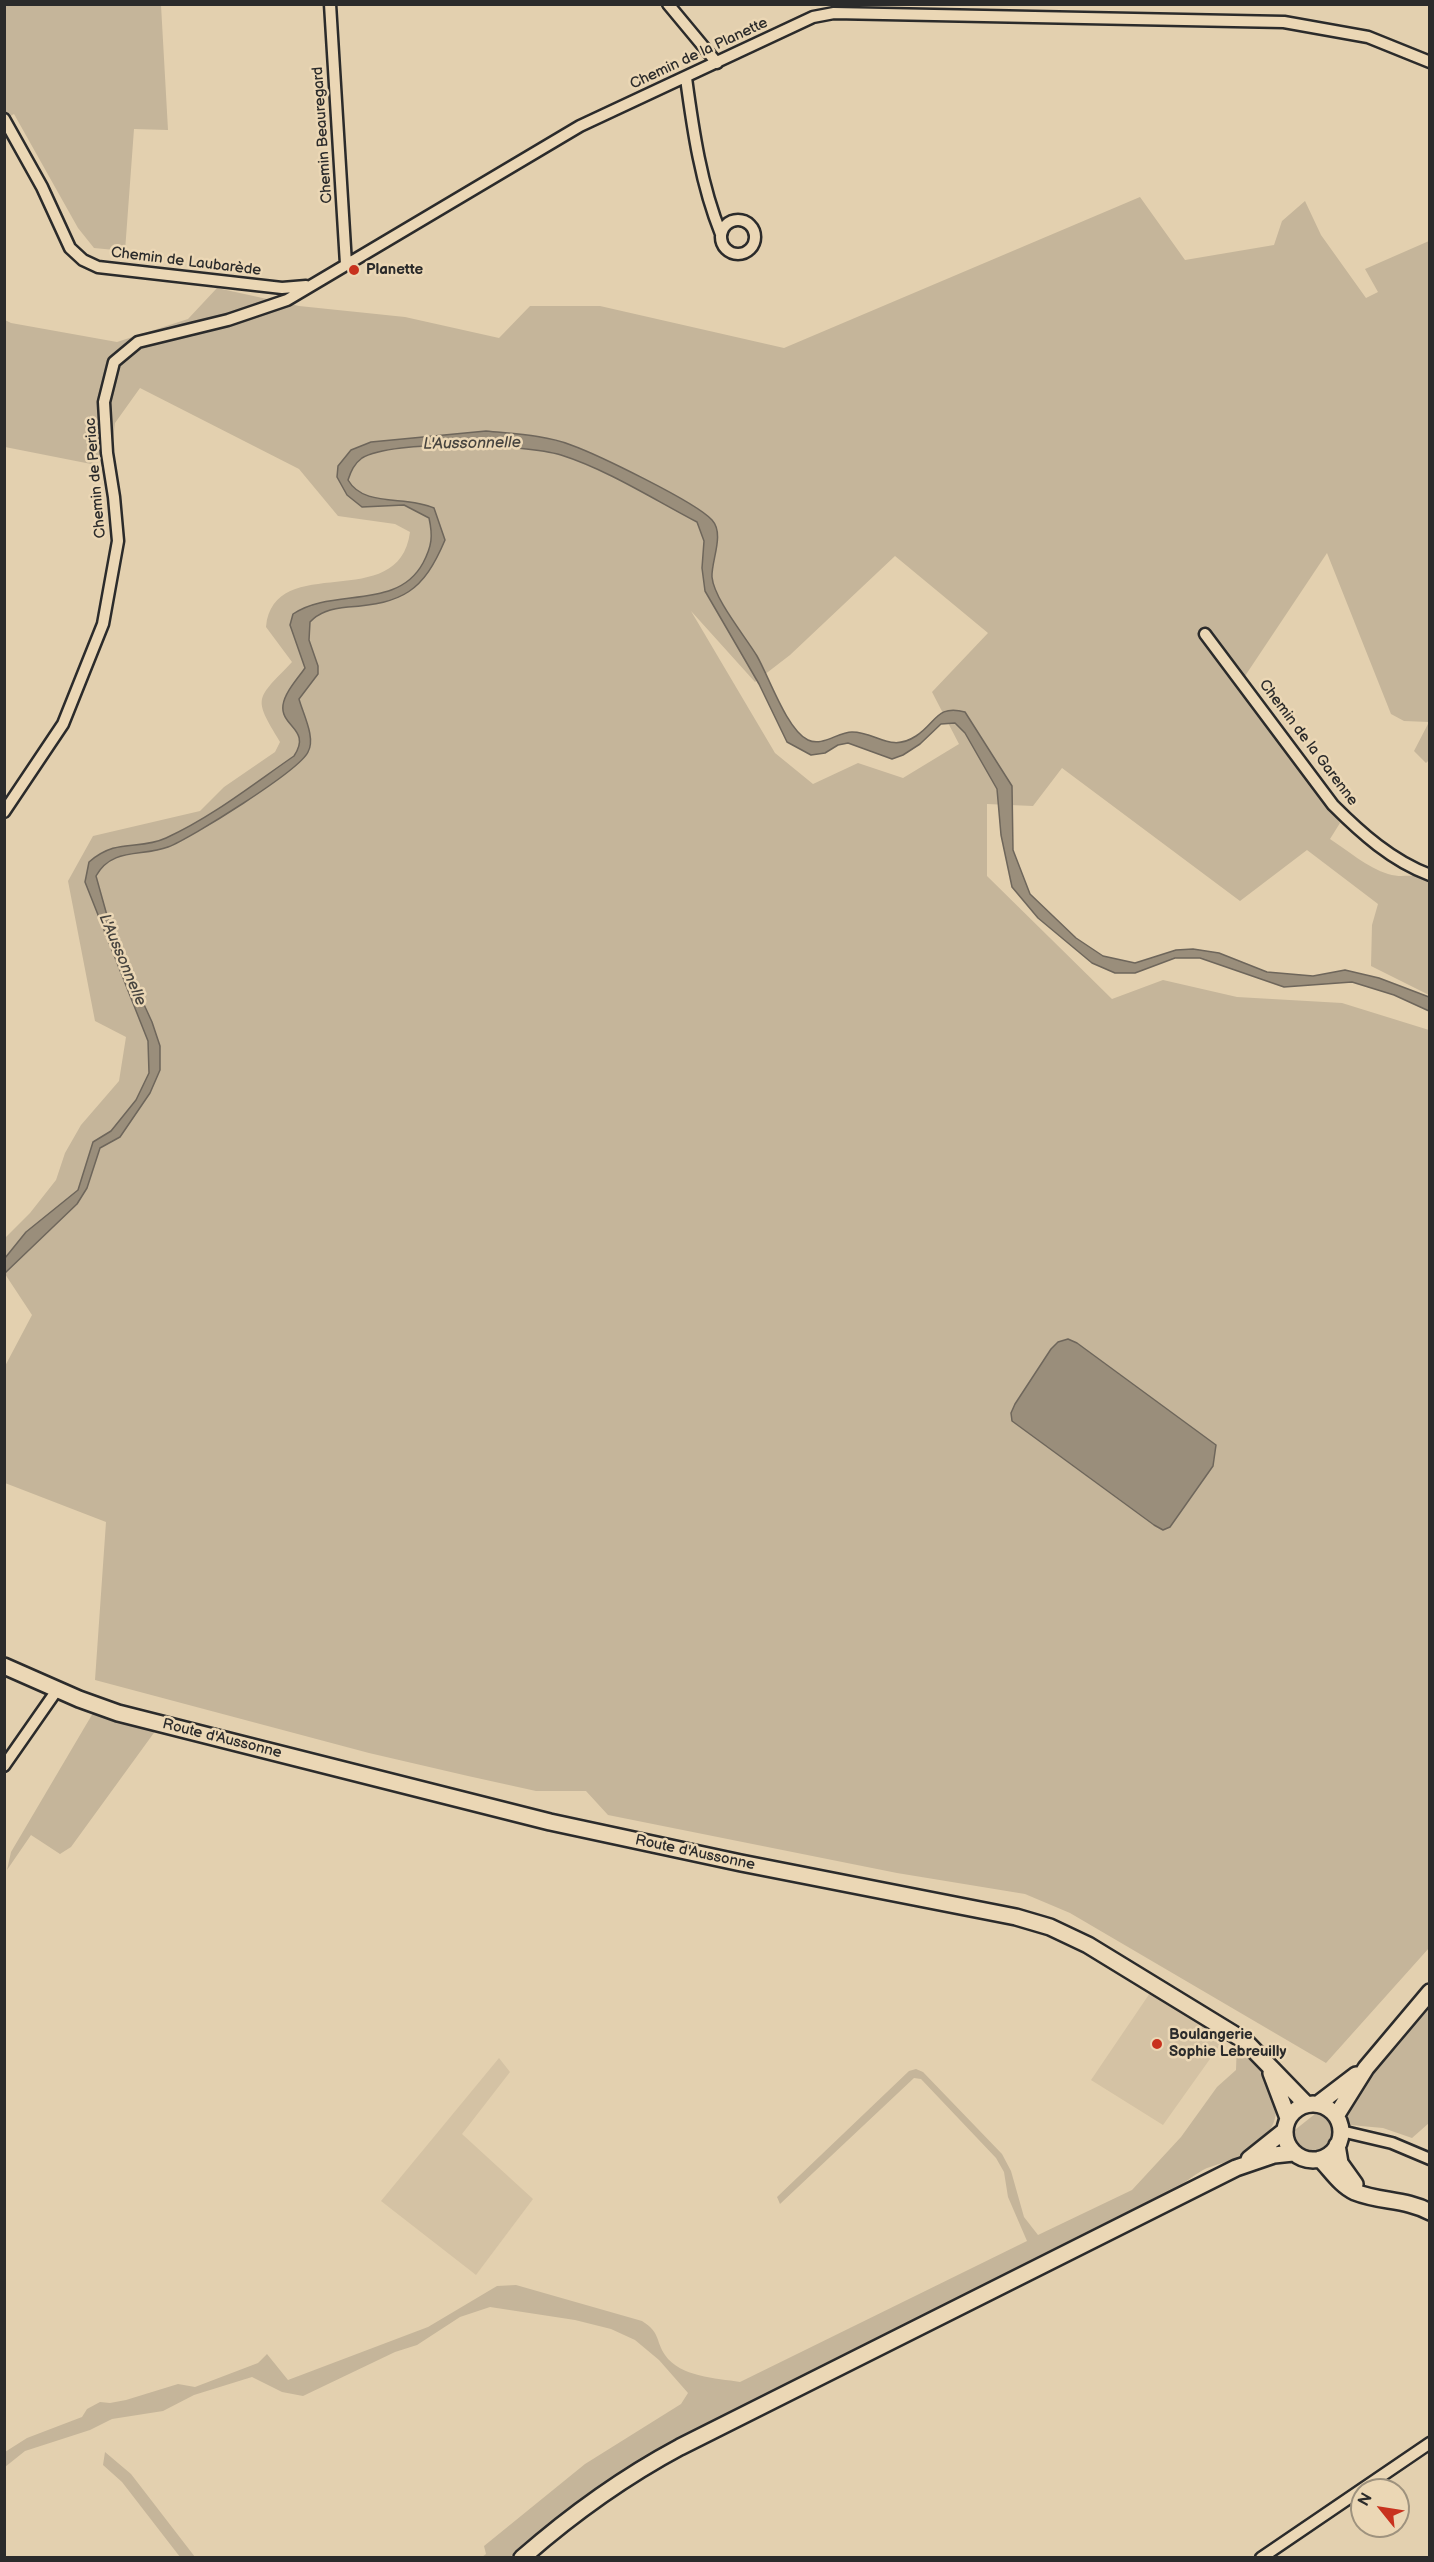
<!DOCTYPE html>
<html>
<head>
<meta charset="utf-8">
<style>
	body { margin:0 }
	#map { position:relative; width:1434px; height:2562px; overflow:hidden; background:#e3d0af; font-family:"Balsamiq Sans",sans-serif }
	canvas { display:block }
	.frame { position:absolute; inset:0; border:6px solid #2b2b2b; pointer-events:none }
	.north { position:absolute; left:1350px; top:2478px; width:60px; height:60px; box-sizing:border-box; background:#ebd7b5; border:2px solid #9e927e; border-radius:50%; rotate:300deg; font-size:16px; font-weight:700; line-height:24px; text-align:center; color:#2b2b2b }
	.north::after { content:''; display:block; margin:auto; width:21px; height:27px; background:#c8321e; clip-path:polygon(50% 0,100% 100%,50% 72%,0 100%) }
</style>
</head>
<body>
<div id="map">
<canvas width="1434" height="2562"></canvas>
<div class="frame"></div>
<div class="north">N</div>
</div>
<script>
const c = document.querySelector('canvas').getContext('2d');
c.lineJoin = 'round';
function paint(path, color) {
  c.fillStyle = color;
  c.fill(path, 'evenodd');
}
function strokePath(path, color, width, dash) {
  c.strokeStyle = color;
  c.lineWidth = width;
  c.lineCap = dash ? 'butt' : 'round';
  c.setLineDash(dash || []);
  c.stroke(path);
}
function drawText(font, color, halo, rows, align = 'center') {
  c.font = font + ' "Balsamiq Sans",sans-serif';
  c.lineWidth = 5;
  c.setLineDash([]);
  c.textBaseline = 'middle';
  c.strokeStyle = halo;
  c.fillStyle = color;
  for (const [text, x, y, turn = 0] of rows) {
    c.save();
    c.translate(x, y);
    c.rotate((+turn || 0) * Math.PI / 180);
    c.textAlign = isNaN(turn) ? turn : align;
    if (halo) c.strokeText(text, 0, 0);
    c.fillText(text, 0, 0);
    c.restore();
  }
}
paint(new Path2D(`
	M1152 1990 1227 2035 1163 2125 1091 2080Z
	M499 2058 510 2072 462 2134 533 2199 476 2275 381 2201Z`), '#d4c2a4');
paint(new Path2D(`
	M5 5H161L168 130 134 129 125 251 94 248 78 228 14 114 5 119Z
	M1140 197 1185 260 1274 245 1282 221 1305 201 1321 235 1366 298 1378 292 1365 269 1429 241V760L1426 763 1414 751 1429 722 1404 721 1391 714 1327 553 1241 682 1340 823 1330 839C1347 850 1368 868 1388 874 1404 879 1410 872 1429 880V995L1371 966 1372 925 1378 904 1307 850 1240 901 1062 768 1033 806 987 804V876L1112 999 1163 980 1237 997 1342 1003 1429 1030V1948L1326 2063 1070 1913 1025 1894 897 1873 608 1815 586 1791H536L468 1776 369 1753 95 1680 106 1522 5 1483 4 1368 32 1315 5 1274V1238L30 1213 56 1180 65 1153 81 1125 119 1081 126 1037 95 1021 68 881 93 836 200 811 224 787 275 752 280 742C252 696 256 700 292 662L266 627C274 549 399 616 410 532L395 524 338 516 299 469 140 388 115 423 113 440 91 464 5 447V320L11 323 117 342 188 319 217 288 299 306 405 317 499 338 530 306H600L784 348ZM895 556 988 633 932 692 959 744 903 778 858 763 813 784 775 753 691 611 755 682 790 655ZM1068 1339 1077 1343 1216 1445 1213 1466 1170 1527 1163 1530 1153 1525 1012 1421 1015 1404 1051 1349 1058 1342Z
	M93 1713 156 1730 71 1847 60 1854 31 1835 7 1870 11 1852Z
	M1429 2002V2123L1412 2138 1383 2128 1350 2125 1345 2120C1346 2087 1383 2065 1402 2041 1412 2028 1419 2014 1429 2002Z
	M1237 2041C1278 2086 1301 2126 1233 2159 1223 2164 1212 2165 1203 2170 1191 2177 1180 2186 1169 2194L651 2453C600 2483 555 2518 510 2557H482L486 2554 484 2546 585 2464 681 2404 688 2393 659 2360 635 2340 611 2329 575 2320 490 2307 460 2317 417 2345 395 2352 303 2396 282 2392 252 2377 194 2395 163 2411 112 2419 90 2430 25 2451 5 2467V2452L27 2438 82 2417 87 2409 100 2402 110 2403 126 2400 178 2384 195 2387 258 2363 267 2354 288 2380 428 2327 497 2286 516 2285 642 2321C661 2333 655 2340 665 2355 680 2377 716 2378 740 2382L1027 2241 1008 2197 1004 2172 996 2158 921 2079 914 2078 780 2204 777 2197 909 2071 916 2069 923 2072 1002 2154 1011 2171 1024 2217 1038 2235 1132 2190 1181 2137 1217 2087 1236 2070Z
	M1320 2110C1337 2121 1336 2142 1318 2150 1304 2153 1295 2146 1291 2133Z
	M105 2452 131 2474 195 2557H180L122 2482 103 2465Z`), '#c5b59a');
const water = new Path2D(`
	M486 431C514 434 545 435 571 445 596 454 696 502 712 520 725 534 711 561 712 577 714 599 745 636 757 656 769 677 787 730 808 740 822 747 838 732 852 732 877 732 890 753 916 736 936 723 937 704 965 712L1012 786 1013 850 1030 894 1076 938 1103 956 1135 963 1176 950 1193 949 1219 953 1267 972 1313 976 1345 970 1379 978 1429 997V1011L1394 995 1352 982 1284 987 1200 958H1175L1135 973H1115L1092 963 1038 918 1012 887 1001 835 997 789 965 733 955 723 941 724 920 744 903 755 892 759 848 743 838 745 825 753 811 755 787 742 759 684 705 591 702 568 704 541 697 522C653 499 608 470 561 455 526 444 393 439 362 458 354 464 351 471 348 480 364 508 406 495 434 508L445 540C423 592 403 603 348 607 335 608 319 612 310 622L309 640 318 666V674L299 699C303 714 316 738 308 752 299 771 191 838 168 847 142 857 112 847 96 876L113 937 152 1022 160 1046V1070L150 1093 120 1137 100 1148 87 1188 77 1204 5 1273V1258L26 1232 78 1190 93 1142 111 1131 136 1100 149 1073 148 1041 85 882 89 862C118 837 138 851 166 838 212 817 252 785 294 756 312 729 280 727 283 705 285 692 298 678 305 668L290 625 293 614C333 587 397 611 423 563 432 546 433 536 429 518L404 505 362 507 347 495 337 477 338 466 351 450 371 442Z
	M1068 1339 1077 1343 1216 1445 1213 1466 1170 1527 1163 1530 1154 1525 1012 1421 1011 1413 1015 1404 1051 1349 1058 1342Z`);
paint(water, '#9a8e7b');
strokePath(water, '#6e665b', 1.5);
const street = new Path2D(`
	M330 4 346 264
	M668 4 717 63
	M686 78C693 130 701 185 721 234
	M4 119 42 187 70 248 83 260 98 267 282 288 306 286
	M721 237a17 17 0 1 1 34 0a17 17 0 1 1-34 0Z
	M1205 634 1333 805C1361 833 1392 861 1430 875
	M4 812 63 724 103 624 118 541 114 497 107 453 104 402 114 362 138 342 228 320 287 300 580 126 813 17 834 13 1284 22 1368 37 1430 62
	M4 1766 57 1690
	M1341 2131 1392 2143 1430 2159
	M1261 2558 1430 2443`);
const secondary = new Path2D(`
	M4 1666 79 1699 118 1713 550 1822 741 1863 1016 1917 1050 1927 1088 1945 1245 2041 1306 2104
	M1271 2073 1288 2118
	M1285 2132a28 28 0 1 1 56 0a28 28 0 1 1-56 0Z
	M1318 2104 1356 2075
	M1336 2116 1366 2068 1430 1992
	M1337 2145 1340 2163 1355 2184
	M1249 2159 1284 2131
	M1320 2159C1331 2170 1341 2186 1355 2192 1380 2202 1406 2199 1430 2212
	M522 2558C571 2515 622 2478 680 2447L1236 2168 1274 2155 1293 2153`);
strokePath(street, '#2b2b2b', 15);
strokePath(secondary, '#2b2b2b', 20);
strokePath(street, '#ebd7b5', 10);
strokePath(secondary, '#ebd7b5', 15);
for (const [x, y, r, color] of [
	[354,270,6,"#c8321e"],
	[1157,2044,6,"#c8321e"]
]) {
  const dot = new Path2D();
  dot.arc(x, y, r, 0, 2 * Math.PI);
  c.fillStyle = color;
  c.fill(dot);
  strokePath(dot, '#ebd7b5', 2);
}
drawText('15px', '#2b2b2b', '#ebd7b5', [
	["Chemin de la Planette",699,54,-25],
	["Chemin Beauregard",323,135,-94],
	["Chemin de Laubarède",186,262,7],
	["Chemin de Periac",96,478,-95],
	["Chemin de la Garenne",1308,743,53],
	["Route d'Aussonne",222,1739,14],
	["Route d'Aussonne",695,1853,12]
]);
drawText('bold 15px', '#2b2b2b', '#ebd7b5', [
	["Planette",366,270],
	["Boulangerie",1169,2035],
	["Sophie Lebreuilly",1169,2052]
], 'left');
drawText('italic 16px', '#47443f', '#ebd7b5', [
	["L'Aussonnelle",472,444,-1],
	["L'Aussonnelle",122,960,67]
]);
</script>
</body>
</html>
